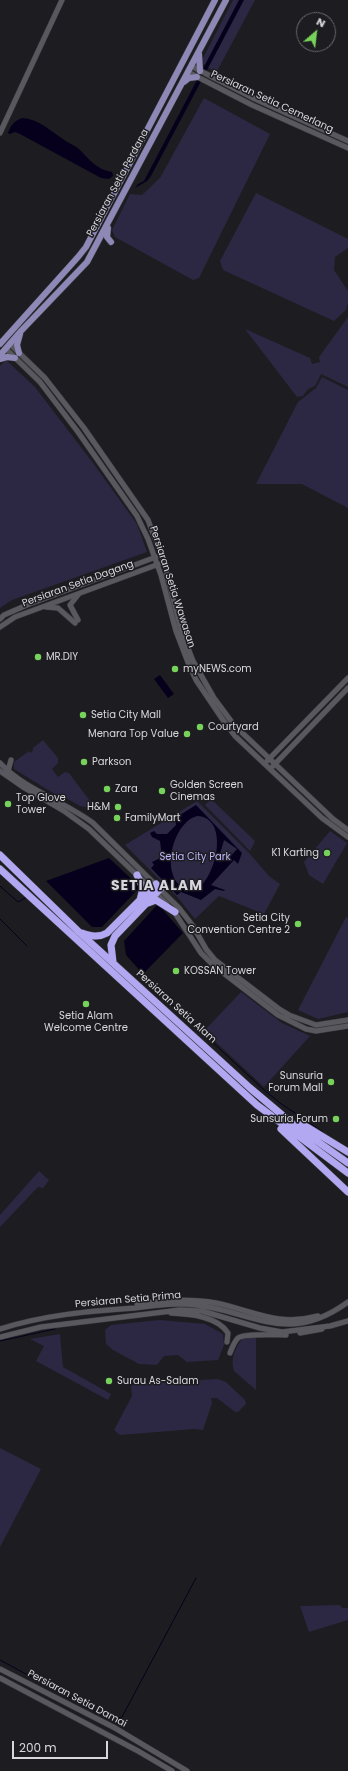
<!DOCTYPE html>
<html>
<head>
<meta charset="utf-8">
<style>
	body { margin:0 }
	#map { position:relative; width:348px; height:1771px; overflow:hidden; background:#1d1c21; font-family:Poppins,sans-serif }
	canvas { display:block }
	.north { position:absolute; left:296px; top:12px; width:40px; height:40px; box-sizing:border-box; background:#1d1c21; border:1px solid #68676c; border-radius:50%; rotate:28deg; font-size:11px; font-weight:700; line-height:16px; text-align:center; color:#d8d8dc }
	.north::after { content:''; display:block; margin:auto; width:14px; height:18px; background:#76d25a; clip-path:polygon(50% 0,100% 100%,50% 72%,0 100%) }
	.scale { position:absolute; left:12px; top:1741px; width:96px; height:18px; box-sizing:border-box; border:2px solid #d8d8dc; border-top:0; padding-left:5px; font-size:12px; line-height:14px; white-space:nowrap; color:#d8d8dc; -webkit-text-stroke:3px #1d1c21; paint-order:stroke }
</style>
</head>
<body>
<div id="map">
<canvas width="348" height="1771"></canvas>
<div class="north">N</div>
<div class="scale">200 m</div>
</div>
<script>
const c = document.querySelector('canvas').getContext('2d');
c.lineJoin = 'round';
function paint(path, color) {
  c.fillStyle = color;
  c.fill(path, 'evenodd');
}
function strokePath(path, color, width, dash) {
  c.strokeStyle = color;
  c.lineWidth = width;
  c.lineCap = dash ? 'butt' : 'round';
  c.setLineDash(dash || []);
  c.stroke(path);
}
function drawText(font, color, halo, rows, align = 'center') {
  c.font = font + ' Poppins,sans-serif';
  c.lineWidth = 3;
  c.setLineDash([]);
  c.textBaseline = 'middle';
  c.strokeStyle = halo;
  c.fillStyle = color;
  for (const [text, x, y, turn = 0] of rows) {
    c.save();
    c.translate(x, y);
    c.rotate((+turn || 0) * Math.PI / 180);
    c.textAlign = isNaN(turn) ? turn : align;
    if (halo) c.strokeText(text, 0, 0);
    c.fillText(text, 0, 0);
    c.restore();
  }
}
paint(new Path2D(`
	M233 0H255L216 73 201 62Z
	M204 98 270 134 199 278 193 280 115 237 112 230 130 194 142 195 160 178Z
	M256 193 348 239V248L335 257 334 270 348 291V303L346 310 334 321 223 270 220 261Z
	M348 317V387L321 374 315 386 308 389 303 396 297 397 245 329 310 358 312 364 320 362 319 357Z
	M6 360 35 387 93 463 137 524 147 552 12 600 0 608V366Z
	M322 377 348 390V508L302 484H256L298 402 316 388Z
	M43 740 58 758V763L52 769 58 777 65 772 69 773 96 809 80 806 68 799 58 796 14 769V762L29 751 30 753 33 751V748Z
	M211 799 255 841 250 851 205 805Z
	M197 801 250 854 269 876 280 884 264 914 219 896 195 919 179 899 125 845Z
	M330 831 347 843 323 884 309 875 304 862Z
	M346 917 348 918V1012L318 1019 298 1010Z
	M241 992 282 1023 310 1036 264 1087 204 1031Z
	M39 1171 49 1180 43 1188 38 1187 0 1227V1215Z
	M160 1320 205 1324 223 1334 224 1345 218 1360 187 1362 178 1355 164 1356 157 1365 139 1364 113 1350 106 1344 105 1330 111 1325Z
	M60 1334 63 1367 111 1394 108 1400 36 1361 44 1346 30 1339Z
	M249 1338H256V1390L234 1371C230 1360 235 1348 242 1339Z
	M218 1379 226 1382 245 1400 246 1404 238 1412H235L217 1398H211L212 1403 203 1430 194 1429 120 1435 114 1430 132 1396 131 1386 134 1384Z
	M0 1448 41 1469 0 1547Z
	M340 1605 342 1608H348V1620L309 1632 300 1606Z`), '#2c2843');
paint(new Path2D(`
	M239 0H244L151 176 147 181 135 188 138 184 144 181Z
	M22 118C39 119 49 130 63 139 68 143 74 145 79 149 89 159 97 170 112 172L113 176 109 179 101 178 20 134 15 132 10 134 8 133C11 125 14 121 22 118Z
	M160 675 174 694 168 698 154 679Z
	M196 805 242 853 238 864 234 860 211 885 225 890 224 891 215 889 201 900 181 892 177 895 151 868 154 865 152 862 162 857 160 841 152 837 150 833 154 831 157 834H167L176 825 175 818ZM197 816C229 817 218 875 197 889 157 894 168 824 197 816ZM224 840 237 849 230 857 220 854Z
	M109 858 140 887 102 927H92L46 881Z
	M158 904 183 933 143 974 126 955 124 941Z`), '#06001c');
strokePath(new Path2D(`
	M0 886 18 902 27 897
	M0 919 27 946
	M140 971 141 976 263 1089 280 1103 323 1132
	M0 1341 55 1329
	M0 1660 111 1720 122 1717 196 1578`), '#06001c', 1);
const minor = new Path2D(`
	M191 66 255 99 348 141
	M188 72 252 105 348 148
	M0 133 62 0
	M10 344 45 378 84 428 148 520 164 562 181 630 193 661 214 698 234 725 333 819 348 830
	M6 349 40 382 78 432 137 516 148 539 161 575 176 631 189 665 196 680 223 720 235 736 322 818 348 837
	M46 607 58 608 75 623
	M0 619 4 615 27 605 156 557
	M78 620 70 605 78 595
	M0 627 15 617 159 564
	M267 761 348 678
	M0 763C25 790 64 801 93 823L179 908 193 926 206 949 215 960 279 1009 289 1015 316 1025 348 1020
	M273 766 348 688
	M0 771 23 787 64 811 89 829 167 904
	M8 771 11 760
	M173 910 201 953 213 965 278 1015 306 1029 316 1031 348 1026
	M137 1304C164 1300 190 1298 216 1303 254 1311 278 1327 318 1316
	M171 1313C190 1314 217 1316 228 1333L227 1342
	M0 1329C44 1315 89 1311 135 1308 150 1306 165 1304 180 1304 248 1305 282 1350 348 1302
	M300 1333 322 1329
	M0 1337 41 1327 180 1310 202 1311 260 1328 282 1332 330 1326 348 1321
	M230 1353C232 1348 234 1342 238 1338 244 1333 276 1335 286 1335
	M0 1669 115 1728 187 1771
	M0 1678 138 1751 172 1771`);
const major = new Path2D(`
	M199 54 200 71
	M184 82 189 78 197 77
	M108 228 107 237 111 242
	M0 344 78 257 86 247 215 0
	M19 353 17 345 20 334
	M0 355 21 331 87 262 226 0
	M0 359 7 357 15 358`);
const highway = new Path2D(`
	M0 855 79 932 250 1088 294 1125 348 1163
	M0 869 257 1105 348 1173
	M137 875 143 888 140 900
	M148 903 156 900 175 912
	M82 933C91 936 98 938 107 933L156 884
	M113 962 111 945 115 936 161 888
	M302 1124 348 1152
	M281 1129 348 1192`);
strokePath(minor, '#39393d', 6);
strokePath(major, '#39393d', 7);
strokePath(highway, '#39393d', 8);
strokePath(minor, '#58585e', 5);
strokePath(major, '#8d88b6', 6);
strokePath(highway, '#b1a8f1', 7);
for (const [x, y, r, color] of [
	[38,657,4,"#76d25a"],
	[175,669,4,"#76d25a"],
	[83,715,4,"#76d25a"],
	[200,727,4,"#76d25a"],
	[187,734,4,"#76d25a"],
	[84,762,4,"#76d25a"],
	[107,789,4,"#76d25a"],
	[162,791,4,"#76d25a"],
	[8,804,4,"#76d25a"],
	[118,807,4,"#76d25a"],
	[117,818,4,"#76d25a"],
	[327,853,4,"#76d25a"],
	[298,924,4,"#76d25a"],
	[176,971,4,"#76d25a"],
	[86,1004,4,"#76d25a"],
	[331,1082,4,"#76d25a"],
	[336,1119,4,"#76d25a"],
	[109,1381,4,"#76d25a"]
]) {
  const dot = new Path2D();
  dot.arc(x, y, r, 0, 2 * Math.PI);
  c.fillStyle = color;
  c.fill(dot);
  strokePath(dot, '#1d1c21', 1.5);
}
drawText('10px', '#d8d8dc', '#1d1c21', [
	["Persiaran Setia Cemerlang",272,102,25],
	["Persiaran Setia Perdana",118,183,-62],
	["Persiaran Setia Dagang",78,584,-20],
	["Persiaran Setia Wawasan",172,587,72],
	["Persiaran Setia Alam",176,1007,42],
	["Persiaran Setia Prima",128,1300,-5],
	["Persiaran Setia Damai",77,1699,28]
]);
drawText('10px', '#d8d8dc', '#1d1c21', [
	["MR.DIY",46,657],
	["myNEWS.com",183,669],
	["Setia City Mall",91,715],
	["Courtyard",208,727],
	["Menara Top Value",179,734,"right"],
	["Parkson",92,762],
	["Golden Screen",170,785],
	["Cinemas",170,797],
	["Zara",115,789],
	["Top Glove",16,798],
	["Tower",16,810],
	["H&M",110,807,"right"],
	["FamilyMart",125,818],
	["K1 Karting",319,853,"right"],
	["Setia City",290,918,"right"],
	["Convention Centre 2",290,930,"right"],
	["KOSSAN Tower",184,971],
	["Setia Alam",86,1016,"center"],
	["Welcome Centre",86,1028,"center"],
	["Sunsuria",323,1076,"right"],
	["Forum Mall",323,1088,"right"],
	["Sunsuria Forum",328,1119,"right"],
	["Surau As-Salam",117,1381]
], 'left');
drawText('10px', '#bdb6fb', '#1d1c21', [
	["Setia City Park",195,857]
]);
c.letterSpacing = '1px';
drawText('bold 14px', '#d7d6dd', '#1d1c21', [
	["SETIA ALAM",157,886]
]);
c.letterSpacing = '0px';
</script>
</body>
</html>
